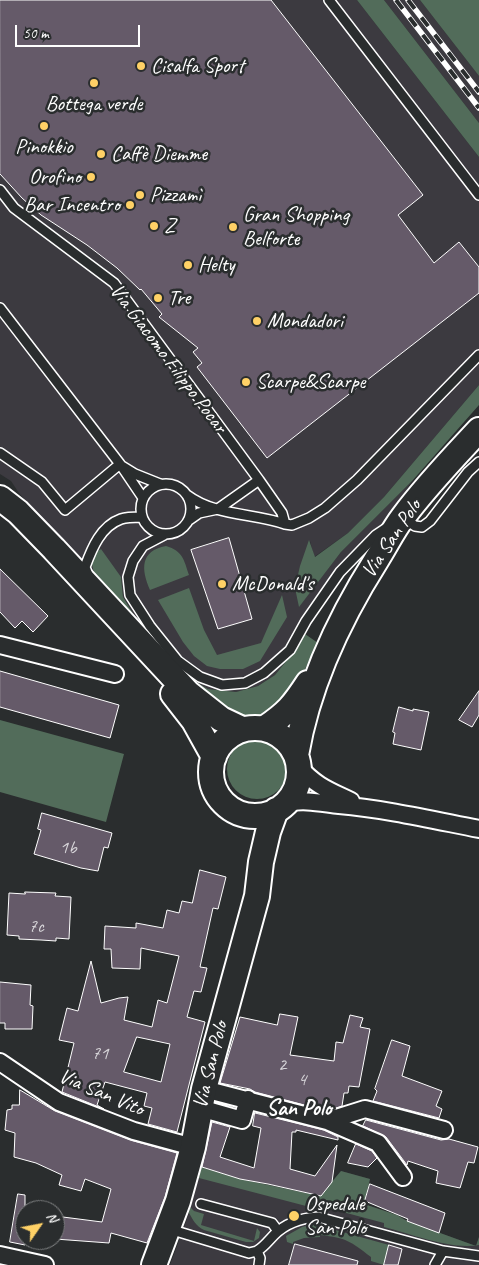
<!DOCTYPE html>
<html>
<head>
<meta charset="utf-8">
<style>
	body { margin:0 }
	#map { position:relative; width:479px; height:1265px; overflow:hidden; background:#2a2d2e; font-family:Caveat,sans-serif }
	canvas { display:block }
	.north { position:absolute; left:15px; top:1200px; width:50px; height:50px; box-sizing:border-box; background:#2a2d2e; border:1px solid #7f8182; border-radius:50%; rotate:57deg; font-size:14px; font-weight:700; line-height:20px; text-align:center; color:#fff }
	.north::after { content:''; display:block; margin:auto; width:18px; height:22px; background:#ffd166; clip-path:polygon(50% 0,100% 100%,50% 72%,0 100%) }
	.scale { position:absolute; left:15px; top:25px; width:125px; height:22px; box-sizing:border-box; border:2px solid #fff; border-top:0; padding-left:6px; font-size:15px; line-height:18px; white-space:nowrap; color:#fff; -webkit-text-stroke:4px #2a2d2e; paint-order:stroke }
</style>
</head>
<body>
<div id="map">
<canvas width="479" height="1265"></canvas>
<div class="north">N</div>
<div class="scale">50 m</div>
</div>
<script>
const c = document.querySelector('canvas').getContext('2d');
c.lineJoin = 'round';
function paint(path, color) {
  c.fillStyle = color;
  c.fill(path, 'evenodd');
}
function strokePath(path, color, width, dash) {
  c.strokeStyle = color;
  c.lineWidth = width;
  c.lineCap = dash ? 'butt' : 'round';
  c.setLineDash(dash || []);
  c.stroke(path);
}
function drawText(font, color, halo, rows, align = 'center') {
  c.font = font + ' Caveat,sans-serif';
  c.lineWidth = 5;
  c.setLineDash([]);
  c.textBaseline = 'middle';
  c.strokeStyle = halo;
  c.fillStyle = color;
  for (const [text, x, y, turn = 0] of rows) {
    c.save();
    c.translate(x, y);
    c.rotate((+turn || 0) * Math.PI / 180);
    c.textAlign = isNaN(turn) ? turn : align;
    if (halo) c.strokeText(text, 0, 0);
    c.fillText(text, 0, 0);
    c.restore();
  }
}
paint(new Path2D(`
	M0 0H357L479 157V385L384 497 348 533 314 557 310 541 299 606 341 552 412 481 365 552 341 576 296 649 275 675 258 686 236 692 208 689 184 675 141 627 123 597 121 577 93 563 95 574 79 560 19 493 11 481 0 474Z
	M384 0H420L479 76V123Z
	M201 1167 240 1179 320 1196 341 1171 370 1179 364 1204 397 1215 407 1221 476 1246 479 1237V1265H170L189 1213Z`), '#3c3a40');
paint(new Path2D(`
	M357 0H384L479 123V157Z
	M420 0H479V76Z
	M479 385V405L412 481 341 552 299 607 295 588 300 566 309 540 315 557 348 533 384 497Z
	M166 546C183 551 184 560 189 575L150 590C141 569 140 551 166 546Z
	M101 549 121 577 123 597 141 627 184 675 208 689 236 692 258 686 275 675 296 649 305 634 318 643C295 688 280 736 220 712L107 597C102 588 86 564 94 554 95 553 101 549 101 549Z
	M189 588 204 630 217 655 261 643 282 595 287 617 260 661 243 669H220L207 666 194 656 183 642 158 600Z
	M0 720 124 754 106 822 0 792Z
	M227 769a30 30 0 1 1 60 0a30 30 0 1 1-60 0Z
	M201 1167 240 1179 320 1196 341 1171 370 1179 364 1204 397 1215 407 1221 476 1246 479 1237V1245C450 1250 412 1234 384 1227V1223L324 1207 306 1206 199 1178Z
	M190 1207 194 1211 204 1214 201 1225 254 1241 257 1228 260 1232 259 1238 253 1242H246L204 1230C196 1226 193 1220 189 1213Z
	M310 1225 321 1226 389 1245 384 1265 371 1261V1257C350 1241 347 1238 320 1235V1237L304 1238 293 1242V1244L287 1242 286 1236 302 1227Z`), '#526c5a');
const building = new Path2D(`
	M0 0H271L423 195 398 215 434 263 459 242 479 267V293L267 458 197 367 202 363 193 352 198 348 159 317 162 314 141 289 140 290 117 268 87 245 41 215 22 198 0 174Z
	M229 538 252 619 218 629 191 550Z
	M0 569 48 616 33 632 22 621 15 628 0 612Z
	M0 671 119 705 110 738 0 707Z
	M479 691V715L472 727 459 720Z
	M399 707 413 711V709L429 712 421 750 393 744 395 733 393 732Z
	M42 813 112 833 108 848 104 847 98 871 81 868 34 854 41 830 38 829Z
	M200 870 226 877 218 909 213 908 200 967 207 968 201 992 194 991 187 1017 205 1022 177 1132 148 1124 152 1108 144 1106 147 1093 105 1082 97 1105 104 1109 62 1092 74 1043 59 1040 67 1008 78 1011 91 961 101 1003 119 998 128 997 124 1020 152 1027 158 1000 167 1003 179 956 141 948 140 969 112 968 111 949H104L105 926 136 928V923L163 928 167 910 179 913 182 901 192 903ZM137 1037 170 1044 161 1082 124 1072Z
	M25 892 56 893 55 896 71 897 69 939 56 938V941L41 940 19 939V936L7 935 9 893 25 894Z
	M0 982 31 985 30 1005 33 1006 32 1029H5V1023H0Z
	M280 1014 298 1017 290 1055 334 1061 336 1042 343 1043 350 1015 363 1018 360 1027 370 1029 359 1087 349 1086 348 1093H344L342 1106 327 1111 255 1092 250 1089 220 1083 240 1017 277 1025Z
	M392 1040 410 1046 402 1076 442 1091 436 1106 442 1109 439 1118 373 1101 377 1091 375 1089Z
	M20 1090 55 1111 130 1140 177 1153 165 1197 147 1243 111 1233 109 1243 55 1239V1216L102 1222 111 1189 85 1179 81 1191 59 1185 62 1175 36 1163 14 1157 15 1133 5 1130 7 1110 12 1109V1105H19Z
	M255 1113 324 1130 338 1137V1140L296 1130V1132H292L290 1169 315 1176 337 1145 332 1182 321 1196 268 1184 240 1179 202 1167 212 1122 230 1127 220 1157 254 1168 261 1128 253 1126Z
	M366 1120 441 1140 449 1139 478 1147 474 1163 468 1162 460 1188 436 1183 438 1171 408 1161 407 1165 386 1137 363 1126Z
	M356 1144 372 1151 377 1158 368 1167 348 1163Z
	M370 1184 445 1213 439 1233 407 1221 408 1219 365 1201Z
	M18 1194 25 1195V1245L10 1242Z
	M295 1244 358 1261 357 1265H289Z
	M389 1245 402 1249 398 1265H384Z`);
paint(building, '#655a69');
strokePath(building, '#fff', 1);
const service = new Path2D(`
	M329 0 479 195
	M0 190 14 208 114 283 259 480 282 513 285 524
	M0 308 120 464 143 498
	M0 453 42 482 65 510 120 464
	M122 466 135 474 160 484
	M141 509a25 25 0 1 1 50 0a25 25 0 1 1-50 0Z
	M187 495C215 516 253 513 285 524L292 525 309 518 325 508 357 480 479 355
	M403 518 415 526 422 527 430 521 468 472 479 462
	M189 520 199 513 218 509 259 480
	M164 535 143 546 133 561 128 577 130 595 150 626 178 661 200 677 222 685 245 683 264 673 290 650 306 621 340 572 376 535 388 527
	M88 575 85 567C92 548 101 526 121 519 127 517 135 517 141 517
	M201 1204 272 1223 278 1231
	M169 1229 249 1253 257 1251
	M259 1265 260 1258 257 1251C264 1247 269 1240 274 1235 286 1223 301 1218 318 1217L443 1251 479 1256
	M435 1265 443 1251`);
const minor = new Path2D(`
	M0 645 115 674
	M299 767C316 786 328 790 351 801
	M286 803C305 799 321 803 339 805 386 809 433 820 479 829
	M0 1062 59 1102 134 1131 193 1147
	M204 1089 327 1121 365 1109 444 1130
	M200 1108 242 1120 248 1099
	M327 1121 378 1143 403 1177
	M0 1255 45 1265`);
const secondary = new Path2D(`
	M0 498 18 512 54 549 188 693 221 719 242 729
	M173 694 194 721 214 757
	M265 728C287 713 293 706 308 683
	M211 772a44 44 0 1 1 88 0a44 44 0 1 1-88 0Z
	M296 755C308 684 339 619 377 559 386 545 393 530 403 517 426 486 453 458 479 430
	M154 1265 178 1201 193 1147 204 1089 257 896 261 862 268 832 276 810`);
strokePath(service, '#fff', 12);
strokePath(minor, '#fff', 20);
strokePath(secondary, '#fff', 28);
strokePath(service, '#2a2d2e', 9);
strokePath(minor, '#2a2d2e', 16);
strokePath(secondary, '#2a2d2e', 24);
const rail = new Path2D(`
	M396 0 479 108
	M408 0 479 92`);
strokePath(rail, '#fff', 5.5);
strokePath(rail, '#2a2d2e', 4, [11]);
for (const [x, y, r, color] of [
	[141,66,5,"#ffd166"],
	[94,83,5,"#ffd166"],
	[44,126,5,"#ffd166"],
	[101,154,5,"#ffd166"],
	[91,177,5,"#ffd166"],
	[140,195,5,"#ffd166"],
	[130,205,5,"#ffd166"],
	[154,226,5,"#ffd166"],
	[233,227,5,"#ffd166"],
	[188,265,5,"#ffd166"],
	[158,298,5,"#ffd166"],
	[257,321,5,"#ffd166"],
	[246,382,5,"#ffd166"],
	[222,584,5,"#ffd166"],
	[294,1216,6,"#ffd166"]
]) {
  const dot = new Path2D();
  dot.arc(x, y, r, 0, 2 * Math.PI);
  c.fillStyle = color;
  c.fill(dot);
  strokePath(dot, '#2a2d2e', 2);
}
drawText('19px', '#d8d6da', null, [
	["1b",68,848],
	["7c",36,927],
	["71",100,1054],
	["2",282,1065],
	["4",302,1080]
]);
drawText('21px', '#fff', '#2a2d2e', [
	["Cisalfa Sport",151,66],
	["Bottega verde",94,104,"center"],
	["Pinokkio",44,147,"center"],
	["Caffè Diemme",111,154],
	["Orofino",81,177,"right"],
	["Pizzamì",150,195],
	["Bar Incentro",120,205,"right"],
	["Gran Shopping",243,215],
	["Belforte",243,239],
	["Z",164,226],
	["Helty",198,265],
	["Tre",168,298],
	["Mondadori",267,321],
	["Scarpe&Scarpe",256,382],
	["McDonald's",232,584],
	["Ospedale",305,1204],
	["San Polo",305,1228]
], 'left');
drawText('21px', '#fff', '#2a2d2e', [
	["Via Giacomo Filippo Pocar",168,359,53],
	["Via San Polo",392,539,-56],
	["Via San Polo",211,1065,-76],
	["Via San Vito",101,1093,23]
]);
drawText('bold 22px', '#fff', '#2a2d2e', [
	["San Polo",299,1109]
]);
</script>
</body>
</html>
